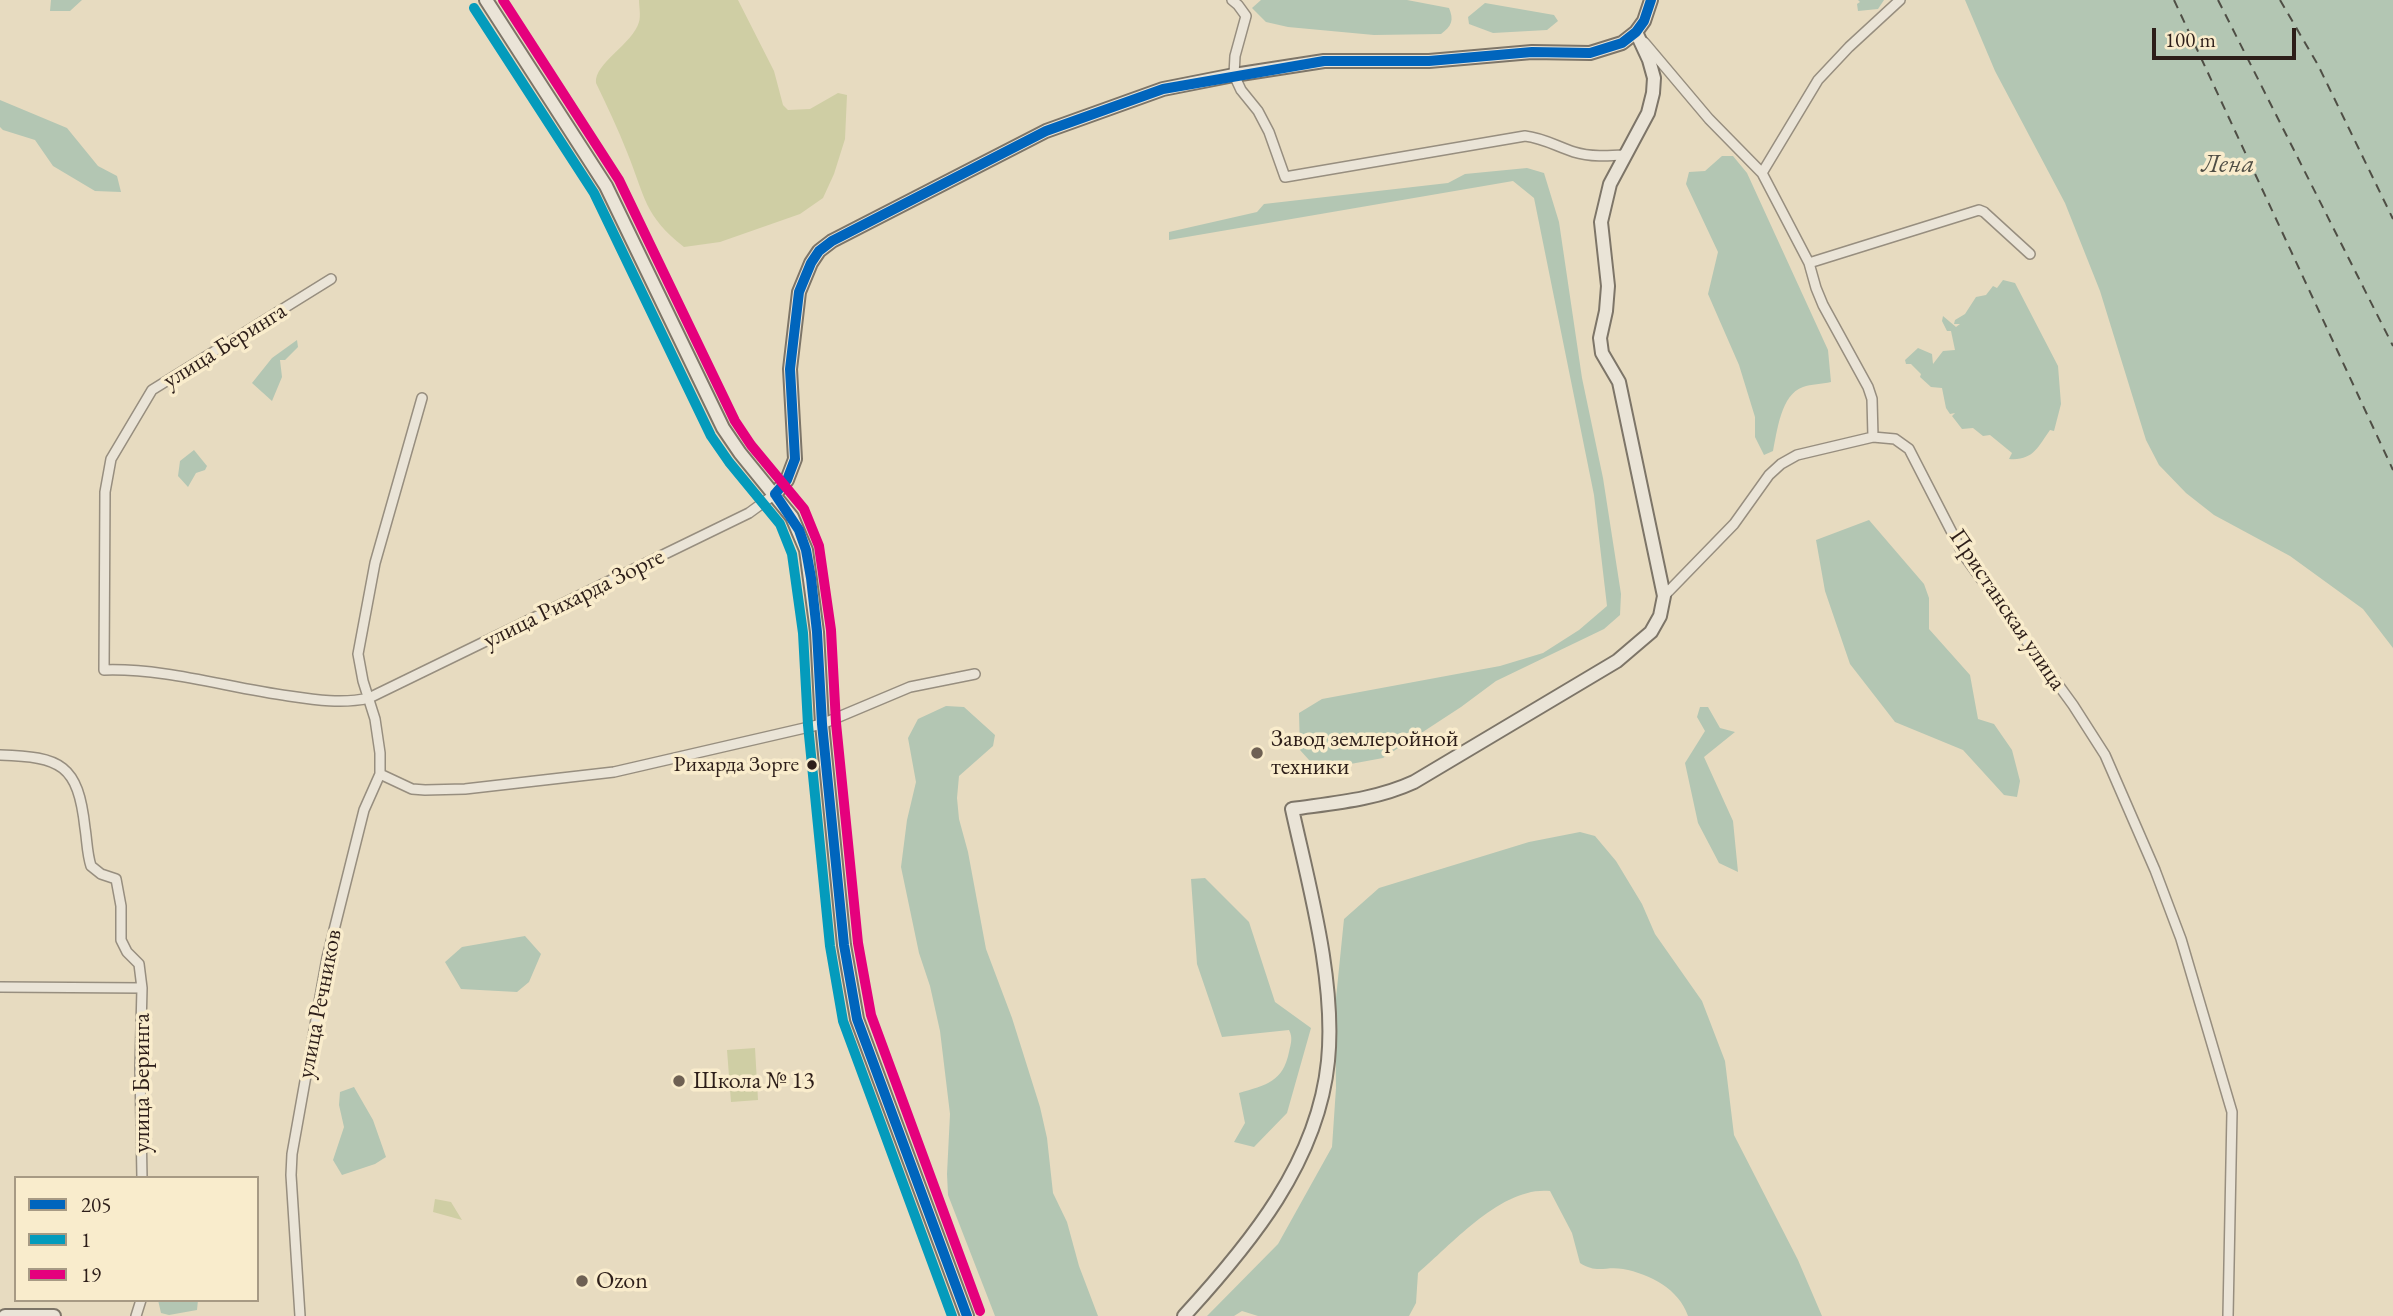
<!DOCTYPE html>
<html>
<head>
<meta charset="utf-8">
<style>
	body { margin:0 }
	#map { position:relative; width:2393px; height:1316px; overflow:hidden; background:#e7dbc0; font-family:"EB Garamond",serif }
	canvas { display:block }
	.legend { position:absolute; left:14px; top:1176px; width:245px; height:126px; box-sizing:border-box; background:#f9eccc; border:2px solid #a79a84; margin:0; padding:9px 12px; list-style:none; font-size:21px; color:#2d1e19 }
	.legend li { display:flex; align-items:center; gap:14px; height:35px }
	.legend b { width:35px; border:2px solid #a79a84 }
	.scale { position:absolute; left:2152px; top:28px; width:144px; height:32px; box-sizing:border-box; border:4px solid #2d1e19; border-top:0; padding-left:9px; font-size:21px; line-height:24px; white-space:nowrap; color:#2d1e19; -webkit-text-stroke:5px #f9eccc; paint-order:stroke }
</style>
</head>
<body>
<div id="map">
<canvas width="2393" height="1316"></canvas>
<ul class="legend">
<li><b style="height:9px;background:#0065bd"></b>205</li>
<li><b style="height:9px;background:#049bbc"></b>1</li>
<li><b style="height:9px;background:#e5007d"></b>19</li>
</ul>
<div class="scale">100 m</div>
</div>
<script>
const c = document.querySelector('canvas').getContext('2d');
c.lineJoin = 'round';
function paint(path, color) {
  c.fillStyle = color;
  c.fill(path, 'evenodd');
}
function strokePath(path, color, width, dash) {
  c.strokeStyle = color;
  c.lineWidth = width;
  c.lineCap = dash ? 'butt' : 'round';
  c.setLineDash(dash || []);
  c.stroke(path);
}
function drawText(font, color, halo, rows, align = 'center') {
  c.font = font + ' "EB Garamond",serif';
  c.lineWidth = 7;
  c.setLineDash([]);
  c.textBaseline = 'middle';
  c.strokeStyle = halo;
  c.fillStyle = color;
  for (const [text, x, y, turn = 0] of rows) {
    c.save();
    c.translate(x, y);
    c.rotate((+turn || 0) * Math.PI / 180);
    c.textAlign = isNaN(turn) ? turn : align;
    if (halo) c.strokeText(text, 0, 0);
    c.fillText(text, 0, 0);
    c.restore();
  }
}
paint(new Path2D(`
	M639 0H738L774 71 783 105 788 110 810 109 838 93 847 95 845 139 834 174 823 198 800 214 720 242 684 247C644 216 645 196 627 152 618 129 607 106 596 83 594 63 633 44 639 22 641 16 639 6 639 0Z
	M755 1048 758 1100 731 1102 727 1050Z
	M435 1199 451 1202 462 1220 433 1212Z`), '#cfcea4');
paint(new Path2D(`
	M51 0H82L70 11H50Z
	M1261 0H1407L1449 8C1454 20 1452 26 1441 34L1374 35 1288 27 1266 22 1252 8Z
	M1858 0H1884L1878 9 1858 11 1857 4 1860 2Z
	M1965 0H2393V648L2363 609 2290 556 2214 515 2186 493 2159 465 2146 440 2100 291 2065 203 1995 71Z
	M1485 3 1554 15 1558 21 1547 30 1493 33 1469 24 1468 17Z
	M0 100 67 128 98 166 117 176 121 192 95 191 53 166 35 140 3 130 0 127Z
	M1722 156H1733L1747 173 1828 350 1831 382C1822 384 1811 384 1803 387 1781 394 1777 432 1773 451L1764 455 1755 437V417L1739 365 1708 294 1718 252 1686 184 1689 172 1705 171Z
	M1527 168 1544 173 1559 222 1582 378 1603 478 1621 594 1620 615 1604 629 1496 681 1461 707 1383 758 1318 770 1300 750 1299 713 1322 699 1500 666 1543 653 1579 630 1607 606 1594 495 1534 198 1513 181 1169 240V232L1257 212 1264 204 1448 183 1465 174Z
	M2003 280 2015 283 2058 366 2061 404 2054 431 2050 430C2038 447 2033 461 2009 459L2012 453 1990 435 1983 436 1973 428 1962 429 1952 416 1955 413 1950 414 1946 408 1942 388 1931 387 1920 377 1921 374 1911 364H1906L1905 360 1918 348 1932 354 1933 364 1943 351 1955 350 1951 331H1947L1942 321 1943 316 1956 327 1960 324H1954L1955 320 1965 314 1976 297 1986 295 1993 286 1997 288Z
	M297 340 298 347 285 360H280L282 377 272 401 252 383 272 358Z
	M194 450 207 466 205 470 196 473 188 487 178 476 180 461Z
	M1869 520 1924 584 1929 598V629L1970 675 1978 719 1994 724 2012 750 2020 781 2017 797 2004 795 1963 750 1895 722 1850 664 1825 591 1816 540Z
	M946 706 964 707 995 735 993 746 959 776 957 798 959 819 968 852 986 949 1012 1018 1040 1107 1047 1138 1053 1193 1067 1222 1079 1266 1098 1316H995L948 1195 947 1174 950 1114 940 1031 930 986 919 953 901 867 907 820 916 782 908 738 918 719Z
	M1700 707H1708L1720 728 1735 732 1704 757 1733 821 1738 872 1719 863 1698 823 1685 763 1705 731 1697 717Z
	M1580 832 1595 836 1616 861 1642 904 1655 934 1702 1001 1725 1061 1734 1135 1798 1260 1822 1316H1688C1679 1289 1650 1274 1623 1269 1605 1266 1597 1274 1580 1263L1572 1233 1550 1191C1502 1186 1452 1244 1418 1273L1416 1303 1409 1316H1258L1242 1311 1234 1316H1207L1278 1244 1332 1147 1336 1088 1335 1008 1344 919 1379 888 1529 842Z
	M1205 878 1249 922 1275 1002 1311 1028 1287 1113 1254 1147 1234 1142 1245 1123 1239 1093C1266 1085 1283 1082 1289 1052 1291 1043 1293 1038 1289 1030L1222 1037 1197 964 1191 879Z
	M525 936 541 954 529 982 517 992 461 989 445 962 462 947Z
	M354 1087 373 1120 386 1157 375 1164 342 1175 333 1160 344 1127 339 1105 340 1092Z
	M158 1300H198L197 1310 169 1315 161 1313Z`), '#b3c6b3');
strokePath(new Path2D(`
	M2174 0 2393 470
	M2218 0 2393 346
	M2280 0 2318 65 2393 219`), '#4f4e45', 2, [9, 7]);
const street = new Path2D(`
	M1232 0 1238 5 1246 16 1235 56 1234 75 1241 90 1258 111 1269 132 1285 177 1525 136C1543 138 1556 146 1574 152 1590 157 1608 156 1625 155
	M1644 42 1709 119 1762 173 1809 263 1816 288 1823 305 1868 387 1872 399 1873 437
	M1762 173 1818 80 1849 47 1900 0
	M1809 263 1979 210 1984 212 2030 254
	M331 279 152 390 111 459 105 492 104 670C167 668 228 688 289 696 316 700 343 704 369 698L749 513 775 494
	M1664 596 1734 524 1769 475 1781 464 1797 455 1873 437 1895 439 1909 449 1963 554 2073 705 2105 755 2155 870 2181 939 2232 1112 2228 1316
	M0 755C61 757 78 764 85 828 87 840 87 854 91 866L101 874 116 879 121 906V940L127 952 139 964 142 988
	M380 774 412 789 425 790 465 789 614 772 822 724 910 687 975 674
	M0 987 142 988 140 1068 142 1178
	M136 1316 141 1300
	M300 1316 291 1175 292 1154 327 958 364 810 380 774V753L375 719 363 681 358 654 375 563 422 398`);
const secondary = new Path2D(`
	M486 0 606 186 723 428 740 453 792 517 806 550 817 632 822 724 844 945 857 1019 967 1316
	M775 494 787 480 795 459 790 369 799 292 811 263 819 251 832 241 1046 131 1163 89 1234 75 1324 61H1429L1532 52 1590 53 1622 43 1636 32 1644 21 1651 0
	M5 1316H54
	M1184 1316C1250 1244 1318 1162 1328 1061 1336 982 1309 886 1292 809 1333 803 1375 800 1414 782L1617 661 1651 632 1660 616 1664 596 1619 382 1602 353 1600 338 1606 311 1608 286 1601 222 1610 184 1648 113 1653 93 1654 78 1649 60 1636 32`);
strokePath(street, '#978e7f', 12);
strokePath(secondary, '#7d7568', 16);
strokePath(street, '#eae4d7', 9);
strokePath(secondary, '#eae4d7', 12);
strokePath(new Path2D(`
	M775 494 787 480 795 459 790 369 799 292 811 263 819 251 832 241 1046 131 1163 89 1324 61H1429L1532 52 1590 53 1622 43 1636 32 1644 21 1651 0
	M775 494 799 530 806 550 811 578 817 632 822 724 844 945 857 1019 967 1316`), '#0065bd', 10);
strokePath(new Path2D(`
	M474 8 594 193 711 436 729 462 780 524 792 554 803 633 808 725 830 946 843 1021 952 1316`), '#049bbc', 10);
strokePath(new Path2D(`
	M503 0 619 180 735 421 751 445 804 509 819 546 831 630 836 723 858 943 871 1015 980 1311`), '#e5007d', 10);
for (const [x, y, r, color] of [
	[1257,753,7,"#6e6053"],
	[812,765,6,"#2d1e19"],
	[679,1081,7,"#6e6053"],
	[582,1281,7,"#6e6053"]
]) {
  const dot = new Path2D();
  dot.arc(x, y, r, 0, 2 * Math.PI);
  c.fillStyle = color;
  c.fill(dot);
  strokePath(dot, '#f9eccc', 2.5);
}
drawText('22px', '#2d1e19', '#f9eccc', [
	["Рихарда Зорге",799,765]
], 'right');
drawText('24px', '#2d1e19', '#f9eccc', [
	["улица Беринга",225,346,-32],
	["улица Рихарда Зорге",574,599,-26],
	["Пристанская улица",2007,610,56],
	["улица Речников",320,1004,-79],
	["улица Беринга",142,1083,-90]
]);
drawText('24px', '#2d1e19', '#f9eccc', [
	["Завод землеройной",1271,739],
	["техники",1271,767],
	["Школа № 13",693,1081],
	["Ozon",596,1281]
], 'left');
drawText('italic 26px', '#4f4e45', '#f9eccc', [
	["Лена",2228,165]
]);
</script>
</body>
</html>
